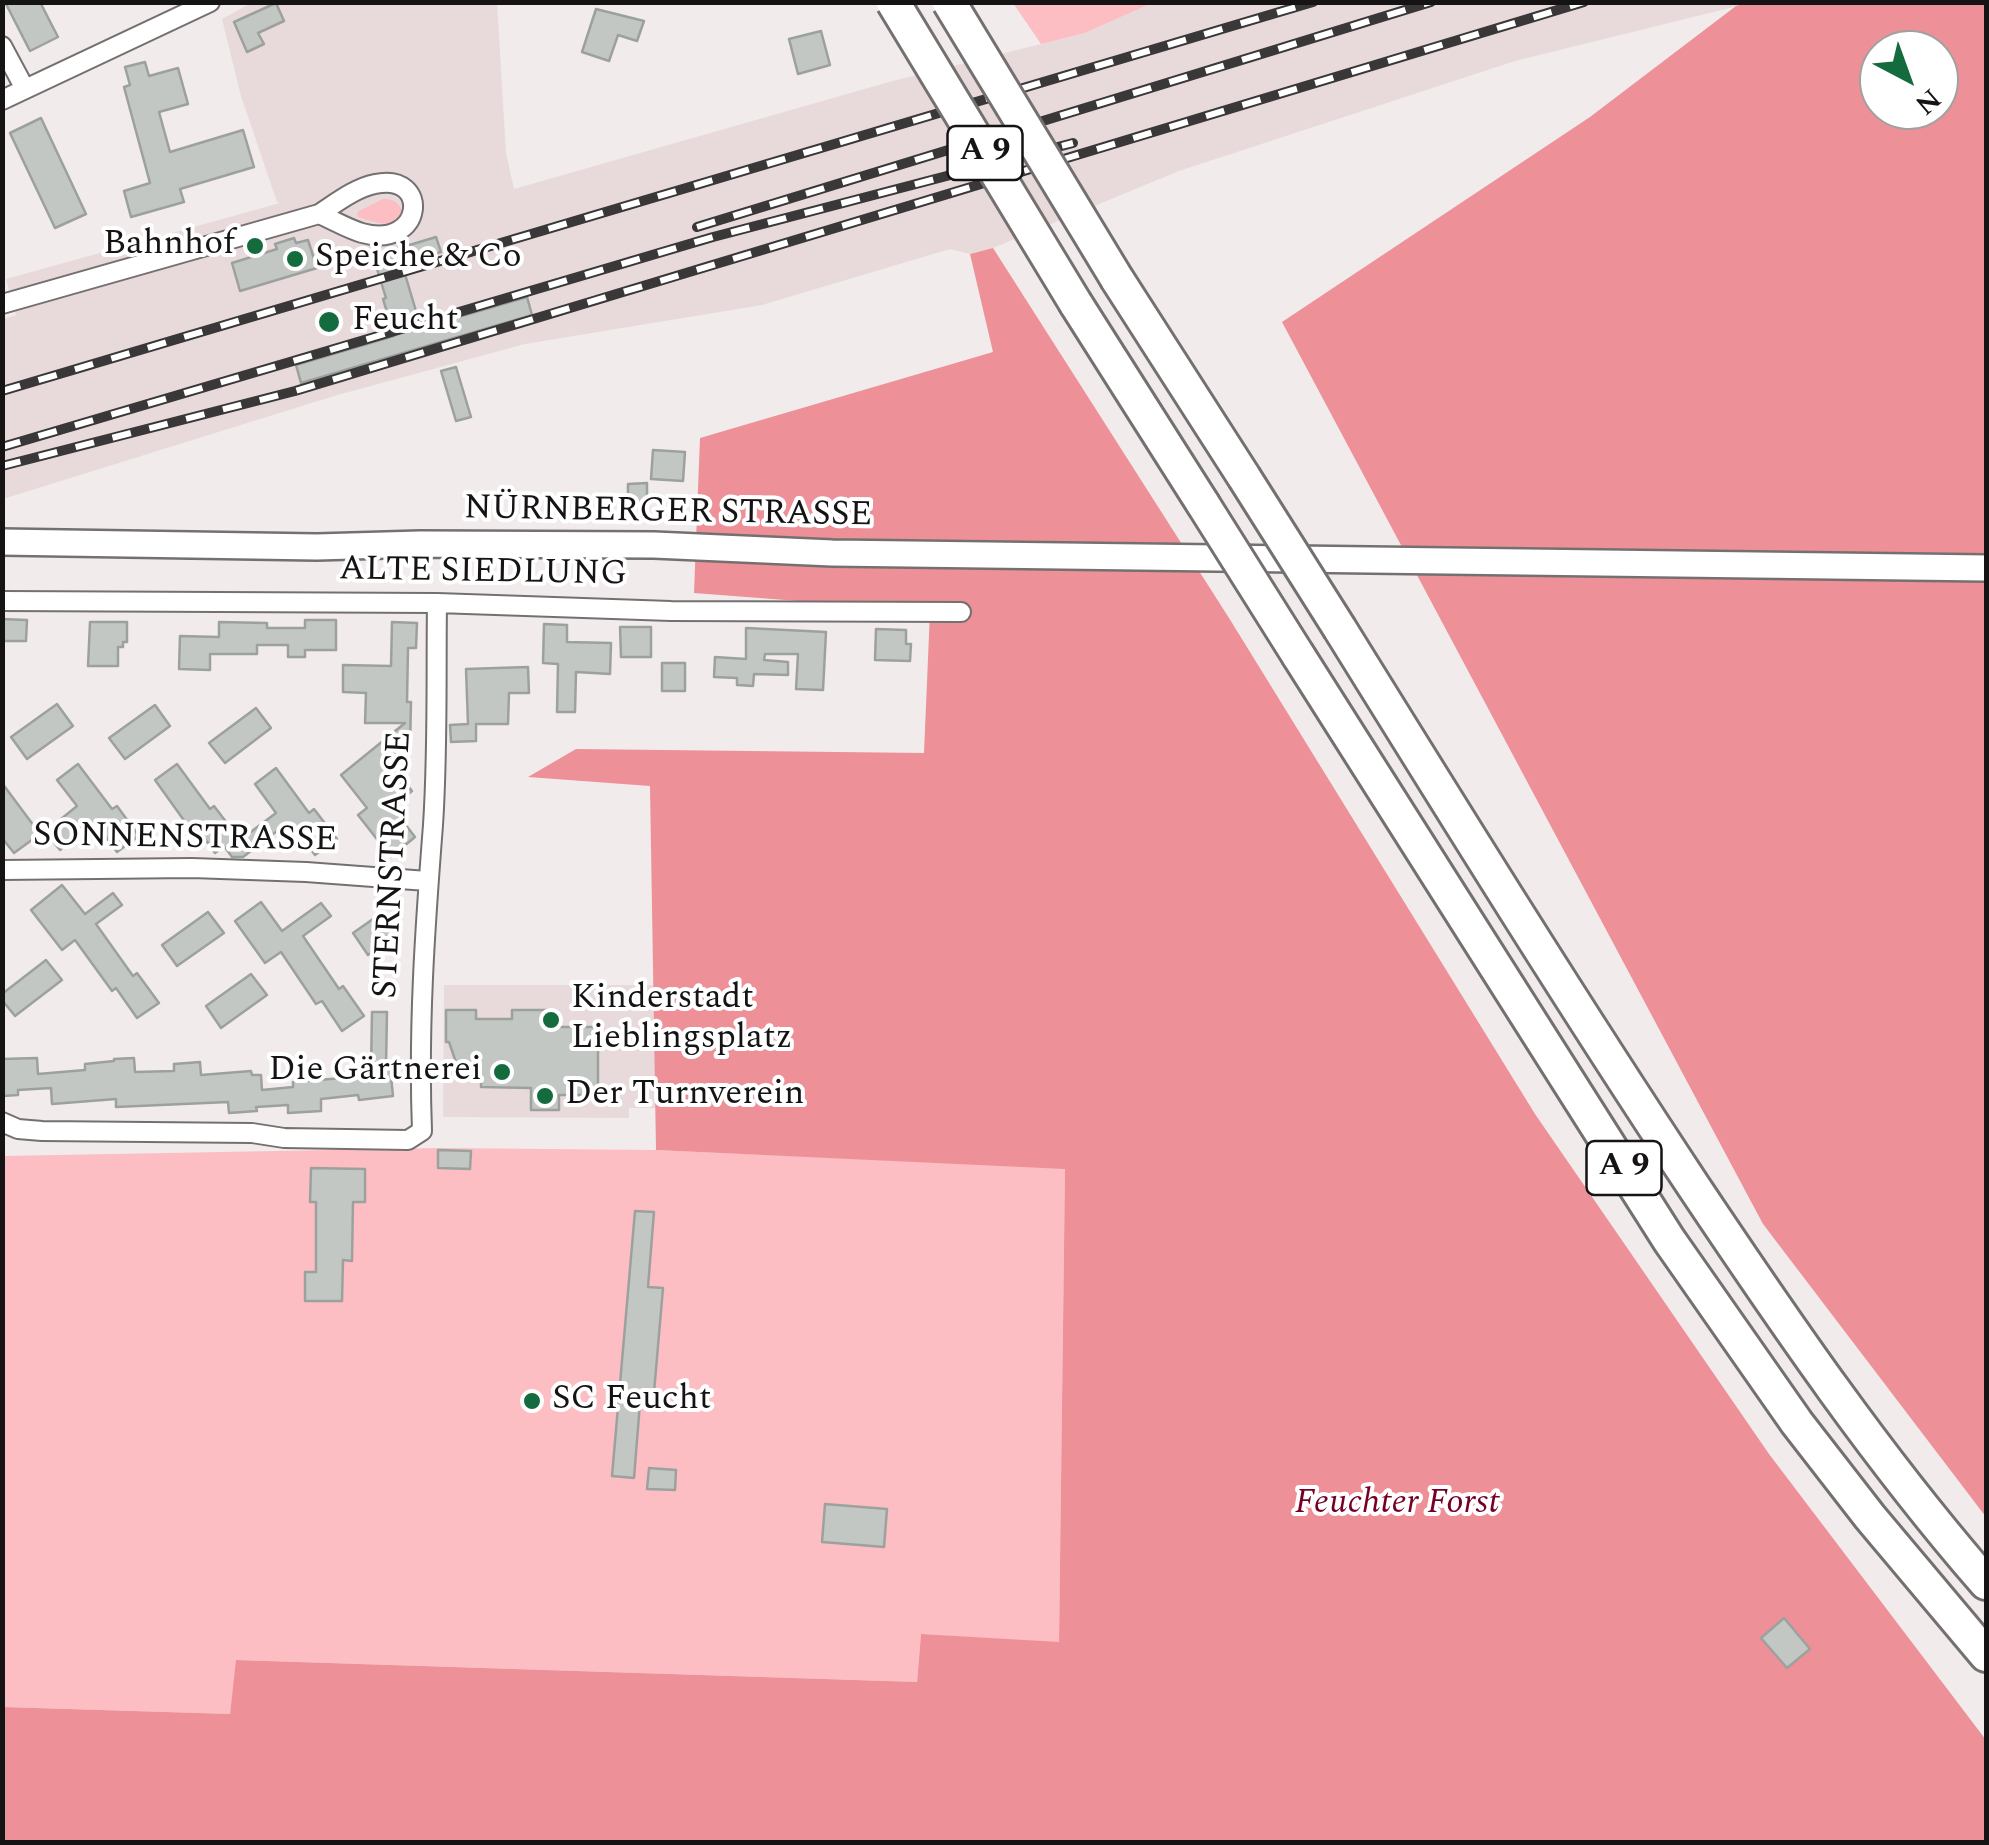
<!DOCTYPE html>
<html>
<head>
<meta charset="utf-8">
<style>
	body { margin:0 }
	#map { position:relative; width:1989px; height:1845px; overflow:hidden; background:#f1ebec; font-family:Spectral,serif }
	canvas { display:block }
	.frame { position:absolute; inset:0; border:5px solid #151313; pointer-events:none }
	.north { position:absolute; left:1859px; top:30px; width:100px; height:100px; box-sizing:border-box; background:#fff; border:2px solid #a1a1a1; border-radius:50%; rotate:139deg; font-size:28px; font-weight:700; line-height:40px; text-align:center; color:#151313 }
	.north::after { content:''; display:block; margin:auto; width:35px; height:45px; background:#146b3d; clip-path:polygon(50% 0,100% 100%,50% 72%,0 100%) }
</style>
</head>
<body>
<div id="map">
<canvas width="1989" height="1845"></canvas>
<div class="frame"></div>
<div class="north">N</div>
</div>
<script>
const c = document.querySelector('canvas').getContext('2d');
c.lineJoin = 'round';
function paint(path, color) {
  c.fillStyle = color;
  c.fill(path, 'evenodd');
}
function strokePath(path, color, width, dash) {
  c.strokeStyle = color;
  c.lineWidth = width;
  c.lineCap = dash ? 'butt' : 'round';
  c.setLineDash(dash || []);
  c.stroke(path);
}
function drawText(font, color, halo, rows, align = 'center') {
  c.font = font + ' Spectral,serif';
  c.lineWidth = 8;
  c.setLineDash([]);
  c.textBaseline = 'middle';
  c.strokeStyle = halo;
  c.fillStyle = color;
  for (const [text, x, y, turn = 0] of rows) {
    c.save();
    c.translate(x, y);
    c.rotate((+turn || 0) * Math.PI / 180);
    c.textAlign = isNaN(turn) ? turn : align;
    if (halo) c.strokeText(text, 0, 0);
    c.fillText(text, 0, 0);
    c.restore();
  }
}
paint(new Path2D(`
	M251 3H497L506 153 514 189 889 82 1085 33 1152 3H1750L1515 61 1179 171 993 248 970 254 950 249 762 305 525 344 334 396 3 499V319L16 315 6 279 280 203 277 202 241 96 222 19Z
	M444 985H658L657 1108H629V1118L443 1117Z`), '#e8dada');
paint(new Path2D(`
	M1013 3H1152L1085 33 1041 44Z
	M383 199C393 199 398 201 402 211L397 221C384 227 372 221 358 217L357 214 359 211Z
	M440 1148 656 1150 1065 1168 1059 1643 921 1634 917 1682 237 1660 230 1714 3 1707V1156Z`), '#fcbec2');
paint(new Path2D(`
	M1750 2 1986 3V1517L1763 1224 1282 322 1590 117 1736 6ZM1879 50H1939V110H1879Z
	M993 248 1229 618 1535 1114 1769 1454 1986 1740V1842H3V1707L230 1714 236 1660 917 1682 921 1634 1059 1642 1065 1169 656 1150 650 786 528 777 576 749 924 753 930 611 694 593 700 438 993 352 970 254Z`), '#ed9098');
const building = new Path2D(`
	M5 2H40L58 37 30 51Z
	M276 3 284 21 258 33 264 44 247 52 234 22Z
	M596 9 644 21 637 41 618 35 609 61 582 52Z
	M821 31 830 65 798 74 789 39Z
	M145 62 149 76 178 68 188 104 159 112 170 152 243 130 254 167 180 189 184 202 131 217 124 191 150 183 124 87 130 85 125 67Z
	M41 118 86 214 55 228 10 133Z
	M436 237 441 252 402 264 421 328 527 297 532 315 301 383 296 365 394 336 383 299 386 298 373 256Z
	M294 238 296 243 308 240 317 268 240 291 232 263 277 249 275 244Z
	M456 367 471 417 456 421 441 371Z
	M653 450 685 452 683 481 651 479Z
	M647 483V504H628V484Z
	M2 619 27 620 26 641H2Z
	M305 620H336V650H305V657H288V645H257V654H210V670L179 669 180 636 219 637V622L267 623V628H305Z
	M90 622H127V642H123V647H118V666H88Z
	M392 622 417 623 416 648H408L407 702H411L410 746 388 745 400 761 393 767 412 791 392 807 415 837 391 857 358 815 367 808 341 775 405 723H365L366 693 343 692V665L391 666Z
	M544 624 567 625V642L611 643 610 674 576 672 575 712H557L558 664 543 663Z
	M620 627H651V657H621Z
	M746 628 826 632 823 690 796 689 798 654H765L764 660 788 662V675L754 674 753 686 737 685V678L714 677 715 657 746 659Z
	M876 629 906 630V644H911L910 661 875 660Z
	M662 663H685V691H662Z
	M528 667 529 693H509L508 724H476V741L451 742 450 725 468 724 466 669Z
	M57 704 73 726 27 759 11 737Z
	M155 705 170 726 125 759 109 738Z
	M256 708 271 728 225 763 209 743Z
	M78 764 112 809 117 806 139 836 117 852 95 822 60 850 45 832 77 806 57 780Z
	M177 764 210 809 214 806 240 840 276 813 255 784 276 768 309 813 314 809 337 839 315 855 292 825 287 829 285 825 243 857H232L224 846 215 853 193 822 188 826 155 780Z
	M2 783 40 834 14 853 2 838Z
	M62 885 85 914 113 893 122 905 96 924 133 976 137 973 159 1003 137 1018 116 988 112 991 75 940 62 950 31 910Z
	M261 902 282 931 321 903 331 916 303 936 339 989 343 986 364 1016 342 1031 322 1001 316 1004 281 952 265 963 235 921Z
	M208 912 224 933 177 966 162 945Z
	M383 912 399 933 368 955 353 933Z
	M46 960 62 980 15 1016 2 1000V994Z
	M251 974 267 995 221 1028 206 1006Z
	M446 1010H476V1019H512V1010H549V1027H598V1095H559V1110H531V1088L481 1087V1078L461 1077 449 1042H446Z
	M372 1012H387L386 1066H390L393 1096 359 1100 358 1095 321 1099V1111L288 1113V1105L256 1107 257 1111 229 1113 228 1102 116 1107V1099L52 1104 51 1088 18 1090V1095L2 1096V1059L37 1058 38 1074 85 1070V1064L114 1061V1059L134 1058 135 1072 174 1071V1064L200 1062 201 1075 251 1071 252 1075H261L262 1090 293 1087V1082L343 1078V1076L356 1075 355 1070 371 1068Z
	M438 1150 471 1151 470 1169 438 1168Z
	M311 1168 365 1169V1202H353L352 1261 343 1260 342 1301H305V1272H316V1202H310Z
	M635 1211 654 1212 648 1287 663 1288 653 1404 640 1403 634 1478 612 1476Z
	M649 1468 676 1470 675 1490 647 1489Z
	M825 1504 887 1509 884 1547 822 1542Z
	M1784 1618 1810 1649 1787 1668 1761 1638Z`);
paint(building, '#c3c7c4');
strokePath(building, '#9da19e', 2.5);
const minor = new Path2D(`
	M2 46 25 89
	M2 100 210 2
	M2 304 319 214C336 203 355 188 375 184 431 172 424 250 362 233 348 229 333 220 319 214
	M2 601 437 603 671 611 961 612
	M2 870 192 868 306 872 427 881
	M2 1122 18 1129 42 1131 252 1133 284 1138 408 1140 422 1131C418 1027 425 928 433 825 438 751 436 676 437 603`);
const secondary = new Path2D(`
	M2 542 317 547 420 544 654 545 832 553 1986 568`);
const motorway = new Path2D(`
	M1117 279 1244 477
	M1076 304 1203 504
	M1340 629C1456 816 1572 1003 1694 1187 1785 1323 1878 1459 1986 1583
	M1298 655 1669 1240 1797 1423 1870 1517 1986 1655`);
strokePath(minor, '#757070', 22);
strokePath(secondary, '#757070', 30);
strokePath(motorway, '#757070', 38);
strokePath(minor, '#fff', 18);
strokePath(secondary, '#fff', 25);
strokePath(motorway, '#fff', 32);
const rail = new Path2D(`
	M697 227 1431 2
	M2 391 1313 2
	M2 447 713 237 1073 143
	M2 466 295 391 1584 2`);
strokePath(rail, '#393737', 10);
strokePath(rail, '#fff', 6, [19]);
const motorwayBridge = new Path2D(`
	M893 2 1076 304
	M949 2 1117 279
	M1244 477 1340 629
	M1203 504 1298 655`);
strokePath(motorwayBridge, '#757070', 38, []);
strokePath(motorwayBridge, '#fff', 32);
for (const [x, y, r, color] of [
	[255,246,10,"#146b3d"],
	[295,259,10,"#146b3d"],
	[329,322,12,"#146b3d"],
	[551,1020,10,"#146b3d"],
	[502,1072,10,"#146b3d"],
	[545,1096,10,"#146b3d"],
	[532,1401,10,"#146b3d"]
]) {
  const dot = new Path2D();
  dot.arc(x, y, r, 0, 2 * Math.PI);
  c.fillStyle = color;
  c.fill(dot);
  strokePath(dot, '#fff', 4);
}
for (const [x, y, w] of [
	[985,153,75],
	[1624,1168,75]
]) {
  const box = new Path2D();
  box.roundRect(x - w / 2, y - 27, w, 54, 8);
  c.fillStyle = '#fff';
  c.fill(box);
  strokePath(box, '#151313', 2.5);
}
drawText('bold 32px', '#151313', null, [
	["A 9",985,153],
	["A 9",1624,1168]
]);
drawText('35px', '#151313', '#fff', [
	["Bahnhof",235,246,"right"],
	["Speiche & Co",315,259],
	["Feucht",352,322],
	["Kinderstadt",571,1000],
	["Lieblingsplatz",571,1040],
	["Die Gärtnerei",482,1072,"right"],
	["Der Turnverein",565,1096],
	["SC Feucht",552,1401]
], 'left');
drawText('35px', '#151313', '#fff', [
	["NÜRNBERGER STRASSE",668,514,1],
	["ALTE SIEDLUNG",483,574,1],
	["SONNENSTRASSE",185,840,1],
	["STERNSTRASSE",395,865,-87]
]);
drawText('italic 35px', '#750023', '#fff', [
	["Feuchter Forst",1397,1505]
]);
</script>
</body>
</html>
